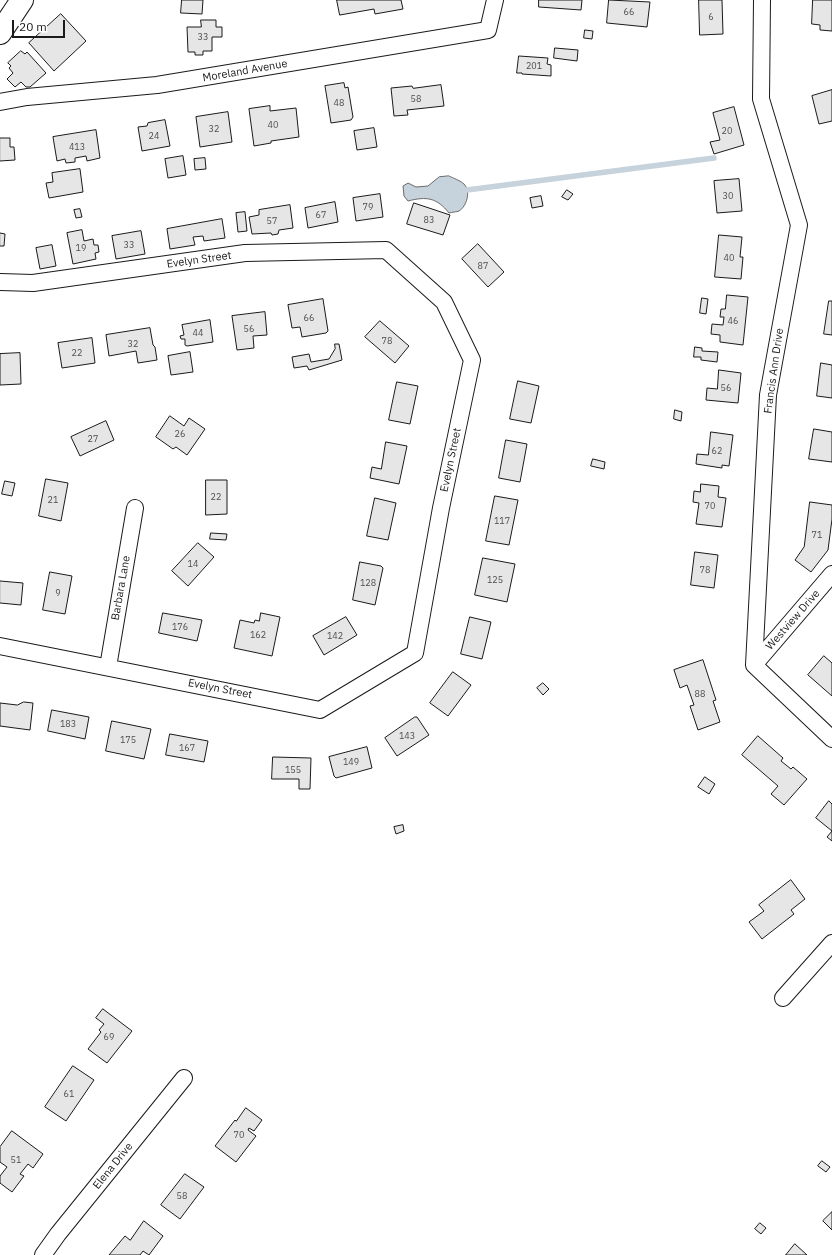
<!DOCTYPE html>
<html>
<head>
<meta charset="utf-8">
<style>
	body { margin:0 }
	#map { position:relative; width:832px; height:1255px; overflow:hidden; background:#fff; font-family:"IBM Plex Sans",sans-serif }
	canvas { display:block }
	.scale { position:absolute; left:12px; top:20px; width:53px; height:18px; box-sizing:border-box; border:2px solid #1a1a1a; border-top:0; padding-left:5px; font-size:12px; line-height:14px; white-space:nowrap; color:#1a1a1a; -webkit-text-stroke:3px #fff; paint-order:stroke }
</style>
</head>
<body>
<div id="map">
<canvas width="832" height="1255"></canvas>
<div class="scale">20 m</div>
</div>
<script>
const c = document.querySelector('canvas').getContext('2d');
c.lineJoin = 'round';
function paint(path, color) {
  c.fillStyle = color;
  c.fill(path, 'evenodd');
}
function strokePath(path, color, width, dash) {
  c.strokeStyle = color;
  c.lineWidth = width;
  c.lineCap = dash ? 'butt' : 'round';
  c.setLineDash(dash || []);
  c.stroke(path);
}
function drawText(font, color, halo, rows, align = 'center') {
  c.font = font + ' "IBM Plex Sans",sans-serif';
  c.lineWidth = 3;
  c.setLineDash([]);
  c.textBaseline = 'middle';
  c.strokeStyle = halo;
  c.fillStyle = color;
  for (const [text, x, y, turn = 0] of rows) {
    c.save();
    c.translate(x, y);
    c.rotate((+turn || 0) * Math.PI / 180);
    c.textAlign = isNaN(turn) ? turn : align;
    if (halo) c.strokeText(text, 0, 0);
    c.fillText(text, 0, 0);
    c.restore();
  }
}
const water = new Path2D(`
	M449 176C453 178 461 181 464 184 471 191 467 206 459 211 457 212 452 212 449 213 437 198 427 196 408 201L404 196 403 186 408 183 416 187 428 186 439 177Z`);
paint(water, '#c6d2dc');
strokePath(water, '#6a6a6a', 1);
strokePath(new Path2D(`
	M467 190 714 158`), '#c6d2dc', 5.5);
const building = new Path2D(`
	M182 0H203L202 14 181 13Z
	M337 0H401L403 9 375 14 374 9 340 15Z
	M539 0H582L581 10 539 7Z
	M609 0 650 2 647 27 607 23Z
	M699 0H722L723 34 700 35Z
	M813 0H832V31L820 30V25L812 24Z
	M61 14 86 41 54 71 29 43Z
	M201 20H216V27H222V37H212V51H203V55H195V52H188L187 27H201Z
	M585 30 593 31 592 39 584 38Z
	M555 48 578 50 577 61 554 58Z
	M21 51 25 54 27 52 46 73 30 87H26L21 82 15 87 7 79 13 73 9 68 11 66 8 63Z
	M519 56 548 58 547 64 551 65V76L522 74V73H517Z
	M344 83 345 88 348 87 353 117 351 120 331 123 325 86Z
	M441 85 444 106 407 110 408 115 394 116 391 88 412 86 413 88Z
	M832 90V121L819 124 812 96Z
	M270 106V111L296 108 299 137 271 141V143L254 146 249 109Z
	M734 107 744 145 714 154 710 142 720 140 713 113Z
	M228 112 232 142 200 147 196 117Z
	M165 120 170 146 142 151 138 127 147 126 148 123Z
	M374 128 377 147 357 150 354 131Z
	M96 130 100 158 87 161 86 156 75 158V162L66 163 65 159 57 161 53 137Z
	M0 138H10V147H14L15 160 0 161Z
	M183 156 186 175 168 178 165 159Z
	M205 158 206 169 195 170 194 159Z
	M80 169 83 192 49 198 46 183 53 182 52 173Z
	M739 179 742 211 717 213 714 181Z
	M567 190 573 194 568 200 562 197Z
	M380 194 383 217 356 221 353 198Z
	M541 196 543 206 532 208 530 198Z
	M335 202 338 222 308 228 305 208Z
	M414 203 450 215 443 235 407 224Z
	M290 205 293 228 279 230 278 234 272 235 271 233 252 234 249 217 259 215V210Z
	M80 209 82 217 76 218 74 210Z
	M245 212 247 231 238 232 236 213Z
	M222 219 225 238 204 241 203 236 193 237 195 245 170 249 167 229Z
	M82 230 84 241 93 239 94 245H98L99 252 95 253 96 259 73 264 67 233Z
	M141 231 145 254 116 259 112 236Z
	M0 233 5 234 4 246H0Z
	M719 235 742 237 740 257H743L741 279 715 277Z
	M478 244 504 272 488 287 462 259Z
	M52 245 56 266 40 269 36 248Z
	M727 295 748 297 743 345 720 342V335L711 334 712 324 723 325 724 317H720L721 309H725Z
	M702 298 708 299 706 314 700 313Z
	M323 299 328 331 326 333 302 337 300 327 292 328 288 305Z
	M829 301H832V335L824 334Z
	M265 312 267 335 253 336 254 348 237 350 232 316Z
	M210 320 213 342 187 346 185 345V339H181L180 336 184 335 182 325Z
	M380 321 409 346 395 363 365 337Z
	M150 328 153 345 155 347 157 360 138 363 136 351 109 356 106 335Z
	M92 338 95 363 62 368 58 343Z
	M335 344H339L342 360 309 370 307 366 294 368 292 357 309 354 311 362 329 359 335 349Z
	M695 347 702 348V351L718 352 717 362 701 360V357H694Z
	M190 352 193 372 171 375 168 356Z
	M20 353 21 384 0 385V354Z
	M821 363 832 365V398L817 396Z
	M719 370 741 373 738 403 706 400 707 388 717 389Z
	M518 381 539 386 531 423 510 419Z
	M397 382 418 386 410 424 389 420Z
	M675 410 682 412 681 421 674 419Z
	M170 416 184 426 189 418 205 429 187 455 176 447 173 449 156 437Z
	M106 421 114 440 80 456 71 437Z
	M814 429 832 432V462L809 459Z
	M711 432 733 435 729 466 722 465V468L696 464 697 454 708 455Z
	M506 440 527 444 520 482 499 478Z
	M386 442 407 446 399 484 370 478 372 467 381 469Z
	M593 459 605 462 604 469 591 466Z
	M46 479 68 483 61 521 39 516Z
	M206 480H227V514L206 515Z
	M5 481 15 483 12 496 2 494Z
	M701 484 719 486 718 497 726 498 722 527 696 524 699 503 693 502 694 491 700 492Z
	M495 496 518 500 509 545 486 541Z
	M375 498 396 503 388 540 367 536Z
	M810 502 832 505V519L828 550 811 572 795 560 804 547Z
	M211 533 227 534 226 540 210 539Z
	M198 543 214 557 188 586 172 571Z
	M695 552 718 555 714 588 691 585Z
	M483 558 515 564 507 602 475 595Z
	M360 562 381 566 383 568 375 605 353 600Z
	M50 572 72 576 65 614 43 610Z
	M0 581 23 583 21 605 0 603Z
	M163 613 202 620 197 641 159 633Z
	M261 613 280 617 272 656 234 648 240 620 254 623 255 620 259 621Z
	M346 617 357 635 324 655 313 636Z
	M470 617 491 622 482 659 461 654Z
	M824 656 832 663V696L808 675Z
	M703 660 716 700 713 701 720 722 698 730 690 706 694 705 687 685 680 688 674 670Z
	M453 672 471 685 448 716 430 703Z
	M543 683 549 689 543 695 537 688Z
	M24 702 33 703 30 730 0 726V703L17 705Z
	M52 710 89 717 85 739 48 731Z
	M415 717H417L429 735 397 756 385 738Z
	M112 721 151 729 144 759 106 751Z
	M170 734 208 741 204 762 166 755Z
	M758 736 783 758 781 761 791 769 793 767 807 779 784 805 771 794 778 786 742 755Z
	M367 747 372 768 336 778 334 776 329 757Z
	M273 757 311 758 310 789H299V779H272Z
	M705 777 715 784 709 794 698 787Z
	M829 801 832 804V841L827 837 832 831 816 818Z
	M403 825 404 831 396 834 394 827Z
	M791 880 805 899 791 910 794 914 762 939 749 922 764 911 759 905Z
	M103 1009 132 1031 107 1063 88 1049 101 1032 99 1030 104 1024 96 1018Z
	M73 1066 94 1080 66 1121 45 1107Z
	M246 1108 262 1120 254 1131 249 1128 248 1130 256 1136 236 1162 215 1146 235 1120 236 1121Z
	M12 1131 43 1154 33 1168 28 1164 20 1174 24 1176 12 1192 0 1183V1176L7 1167 0 1162V1147Z
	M822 1161 830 1167 826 1172 818 1166Z
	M185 1174 204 1187 180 1219 161 1205Z
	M832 1212V1230L823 1221Z
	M144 1221 163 1236 149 1255 143 1251 140 1255H109L125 1236 130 1240Z
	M760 1223 766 1228 761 1234 755 1229Z
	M795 1244 807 1255H786Z`);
paint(building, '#e6e6e6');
strokePath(building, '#1a1a1a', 1);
const minor = new Path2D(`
	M762 0 761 99 799 225 768 395 754 665 832 739
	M0 102 27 97 157 85 488 30 495 0
	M0 282 33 283 245 253 386 250 444 302 472 360 441 508 415 653 320 710 0 646
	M754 665 832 574
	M108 667 135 508
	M783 998 832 943
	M43 1255 58 1234 184 1078`);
const secondary = new Path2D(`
	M0 33 22 0`);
strokePath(minor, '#1a1a1a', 18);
strokePath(secondary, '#1a1a1a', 24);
strokePath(minor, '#fff', 16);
strokePath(secondary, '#fff', 22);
drawText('9px', '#4d4d4d', null, [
	["66",629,12],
	["6",711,17],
	["33",203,37],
	["201",534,66],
	["58",416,99],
	["48",339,103],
	["40",273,125],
	["32",214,129],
	["20",727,131],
	["24",154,136],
	["413",77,147],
	["30",728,196],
	["79",368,207],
	["67",321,215],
	["83",429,220],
	["57",272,221],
	["33",129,245],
	["19",81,248],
	["40",729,258],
	["87",483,266],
	["66",309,318],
	["46",733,321],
	["56",249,329],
	["44",198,333],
	["78",387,341],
	["32",133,344],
	["22",77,353],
	["56",726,388],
	["26",180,434],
	["27",93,439],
	["62",717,451],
	["22",216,497],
	["21",53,500],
	["70",710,506],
	["117",502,521],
	["71",817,535],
	["14",193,564],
	["78",705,570],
	["125",495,580],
	["128",368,583],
	["9",58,593],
	["176",180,627],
	["162",258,635],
	["142",335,636],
	["88",700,694],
	["183",68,724],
	["143",407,736],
	["175",128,740],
	["167",187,748],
	["149",351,762],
	["155",293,770],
	["69",109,1037],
	["61",69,1094],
	["70",239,1135],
	["51",16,1160],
	["58",182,1196]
]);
drawText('11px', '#1a1a1a', '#fff', [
	["Moreland Avenue",245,71,-10],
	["Evelyn Street",199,260,-8],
	["Francis Ann Drive",774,371,-82],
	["Evelyn Street",451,460,-78],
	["Barbara Lane",121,588,-80],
	["Westview Drive",793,620,-49],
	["Evelyn Street",220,689,11],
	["Elena Drive",113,1166,-51]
]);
</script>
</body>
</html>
